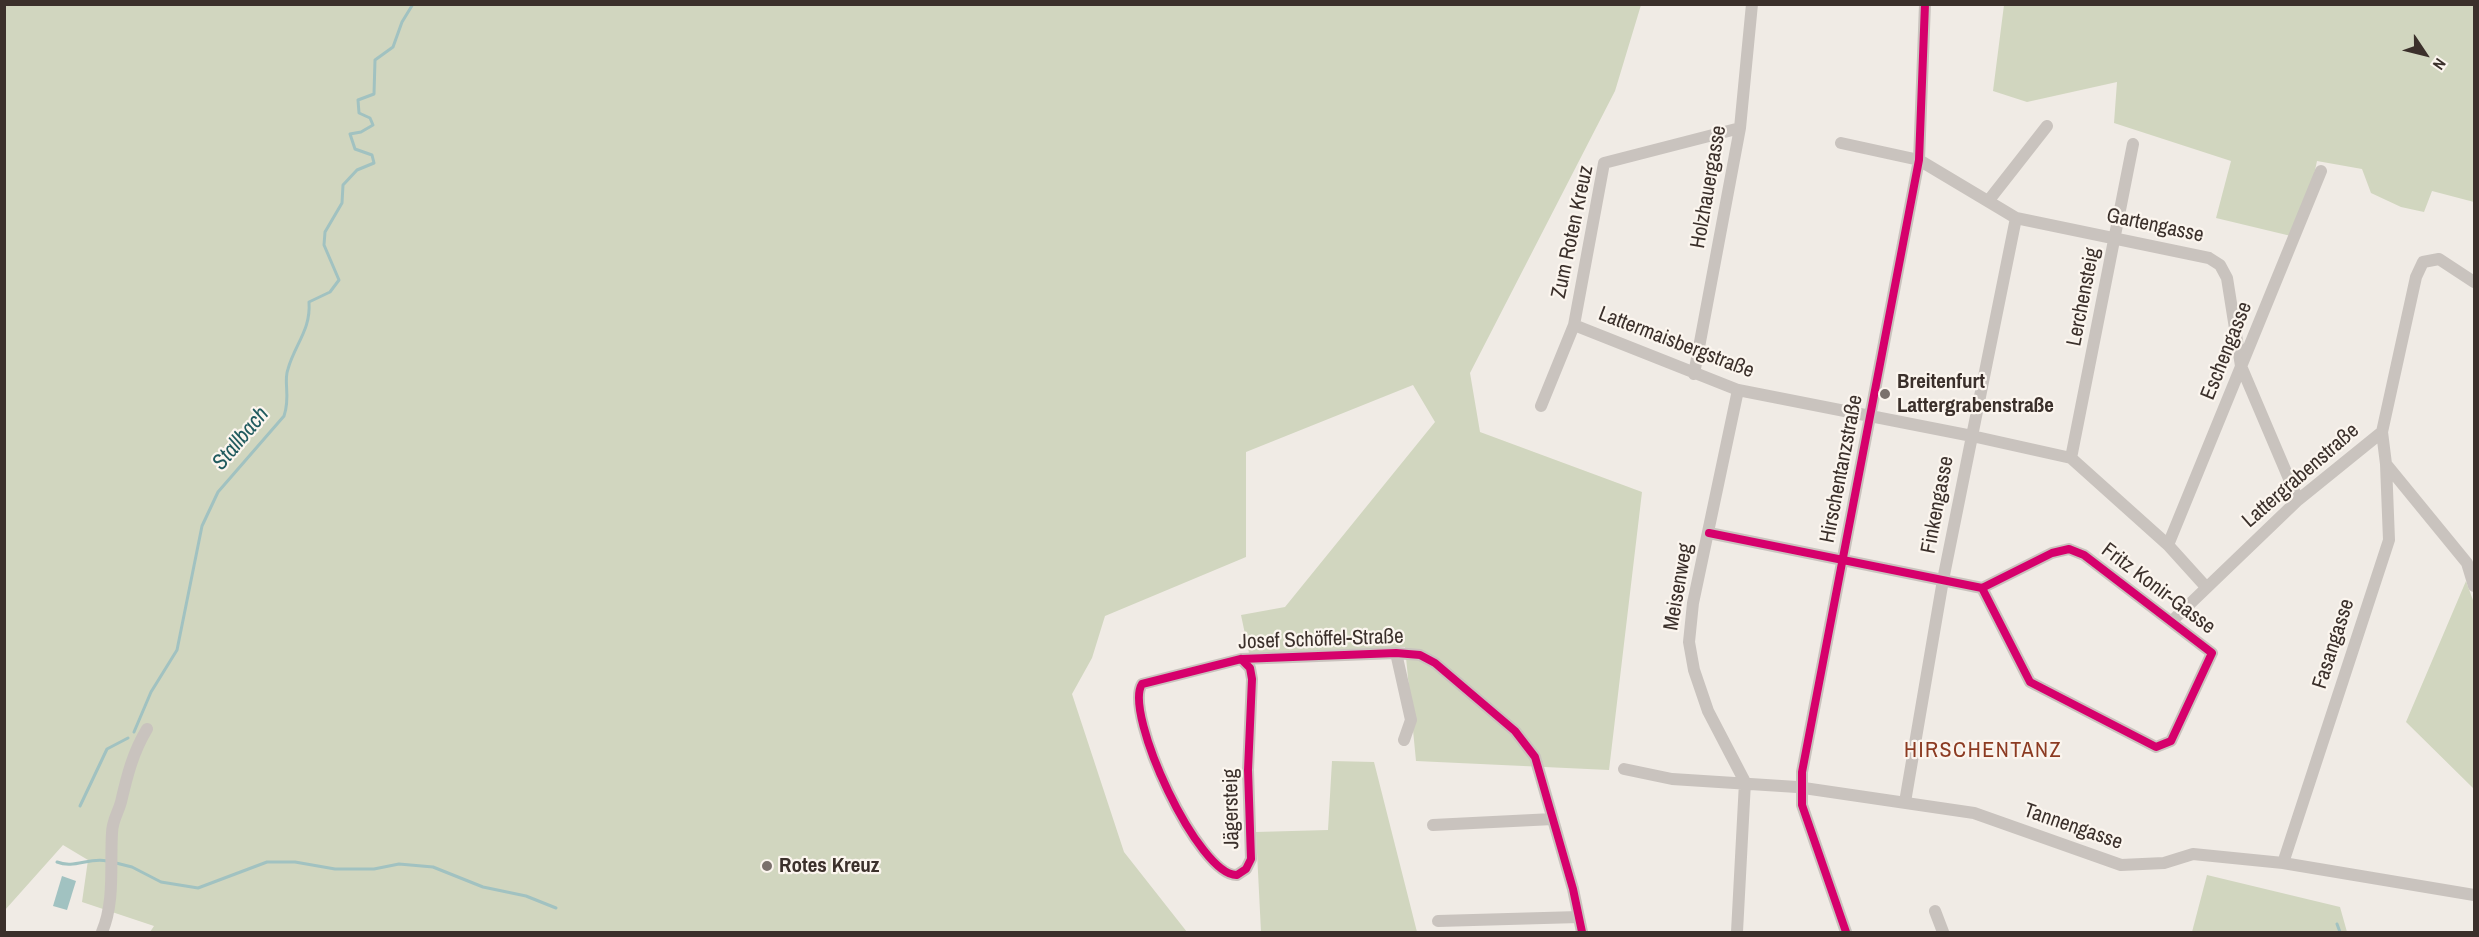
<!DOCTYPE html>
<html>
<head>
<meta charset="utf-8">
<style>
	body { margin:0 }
	#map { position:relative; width:2479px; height:937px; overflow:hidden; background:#f0ebe5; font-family:"Archivo Narrow",sans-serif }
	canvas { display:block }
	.frame { position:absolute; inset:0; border:6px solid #3b302b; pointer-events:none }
	.north { position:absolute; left:2395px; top:24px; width:60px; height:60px; -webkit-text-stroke:4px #fbf5ee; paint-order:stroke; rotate:125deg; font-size:16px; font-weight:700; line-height:24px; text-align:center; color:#3b302b }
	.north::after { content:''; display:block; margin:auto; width:21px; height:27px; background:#3b302b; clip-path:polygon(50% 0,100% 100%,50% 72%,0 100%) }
</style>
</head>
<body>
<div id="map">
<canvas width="2479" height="937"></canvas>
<div class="frame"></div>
<div class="north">N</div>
</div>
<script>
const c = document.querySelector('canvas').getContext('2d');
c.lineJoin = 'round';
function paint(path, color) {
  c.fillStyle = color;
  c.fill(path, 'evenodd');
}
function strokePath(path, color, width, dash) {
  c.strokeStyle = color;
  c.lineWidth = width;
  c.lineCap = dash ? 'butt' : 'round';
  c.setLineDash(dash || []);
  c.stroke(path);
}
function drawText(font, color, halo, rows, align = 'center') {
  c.font = font + ' "Archivo Narrow",sans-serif';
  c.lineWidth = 4.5;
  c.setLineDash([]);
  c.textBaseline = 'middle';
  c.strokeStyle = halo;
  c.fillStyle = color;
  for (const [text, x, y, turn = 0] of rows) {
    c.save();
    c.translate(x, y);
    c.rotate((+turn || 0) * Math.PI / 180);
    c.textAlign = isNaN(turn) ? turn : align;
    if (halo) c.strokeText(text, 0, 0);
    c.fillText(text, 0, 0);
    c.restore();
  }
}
paint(new Path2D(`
	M5 5H1641L1615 91 1470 373 1480 432 1642 492 1609 770 1416 761 1405 647 1249 653 1241 615 1285 607 1435 422 1413 385 1246 452V557L1105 616 1092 658 1072 694 1124 852 1187 932H150L154 926 82 902 88 860 63 845 5 910Z
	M2004 5H2474V202L2432 191 2424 212 2401 207 2371 193 2362 169 2317 161 2312 184 2291 236 2216 218 2231 161 2114 123 2117 82 2027 102 1993 91Z
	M2466 581 2474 603V789L2406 722Z
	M1332 761 1374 762 1417 932H1261L1256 832 1328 830Z
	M2207 875 2340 907 2347 932H2192Z`), '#d1d6bf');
paint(new Path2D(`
	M62 876 76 881 67 910 53 906Z`), '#a1c2c1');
strokePath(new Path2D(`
	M134 732 151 692 177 650 202 526 218 492 284 416C291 396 283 382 288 369 295 344 311 330 309 302L330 292 339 280 324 245 325 232 342 203 343 185 357 170 374 163 372 155 355 149 350 134 361 132 373 125 370 118 359 113 358 100 374 94 375 60 393 47 402 22 413 4
	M80 806 107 749 128 738
	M57 862C74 869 89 857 107 861
	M116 863 132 867 161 882 198 888 267 862H295L335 869H374L399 864 433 867 483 887 526 896 556 908
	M2337 924 2340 932`), '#a1c2c1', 3);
strokePath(new Path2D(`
	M1841 143 1919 160 2016 218 2209 258 2220 265 2227 278 2241 366 2298 500
	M1989 200 2047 126
	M1574 325 1738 390 1972 436 2071 458 2168 545 2206 587
	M1694 374 1740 128 1752 4
	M1541 406 1574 325 1604 163 1740 128
	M2071 458 2133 144
	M2386 464 2467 563 2474 586
	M1709 533 1982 588 2030 682 2156 747 2171 741 2212 653 2084 555 2069 549 2052 553 1982 588
	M2168 545 2321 171
	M2172 621 2298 500 2382 432 2416 277 2423 262 2439 259 2474 282
	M1396 653 1411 720 1404 740
	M1241 659 1250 668 1252 679 1248 770 1251 859 1246 869 1237 875C1199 877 1123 713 1142 684L1241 659 1396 653 1420 655 1435 663 1515 731 1535 757 1573 889 1582 932
	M1624 769 1672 779 1797 787 1974 813 2121 865 2164 863 2193 854 2283 863 2474 895
	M1905 802 1943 580 2016 218
	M1433 825 1553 819
	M2283 863 2389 540 2386 464 2382 432
	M1935 911 1943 932
	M1438 921 1579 917
	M102 932C115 902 110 865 112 833 112 821 118 813 121 802 127 776 133 752 147 729
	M1737 932 1745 782 1708 711 1694 670 1689 642 1693 603 1738 390
	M1846 932 1802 805V772L1919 160 1925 4`), '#c9c3be', 12);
strokePath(new Path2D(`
	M1709 533 1982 588 2030 682 2156 747 2171 741 2212 653 2084 555 2069 549 2052 553 1982 588
	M1241 659 1250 668 1252 679 1248 770 1251 859 1246 869 1237 875C1199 877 1123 713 1142 684L1241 659 1396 653 1420 655 1435 663 1515 731 1535 757 1573 889 1582 932
	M1846 932 1802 805V772L1919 160 1925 4`), '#d6006c', 8);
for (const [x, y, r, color] of [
	[1885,394,6,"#7a716c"],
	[767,866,6,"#7a716c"]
]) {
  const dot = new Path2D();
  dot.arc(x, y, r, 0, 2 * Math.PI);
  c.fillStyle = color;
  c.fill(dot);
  strokePath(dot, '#fbf5ee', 2);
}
drawText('21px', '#3b302b', '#fbf5ee', [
	["Holzhauergasse",1709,187,-80],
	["Gartengasse",2155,226,12],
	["Zum Roten Kreuz",1573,232,-78],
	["Lerchensteig",2084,297,-79],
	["Lattermaisbergstraße",1676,343,21],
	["Eschengasse",2227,351,-68],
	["Hirschentanzstraße",1842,469,-79],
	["Lattergrabenstraße",2301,476,-41],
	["Finkengasse",1938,505,-79],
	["Meisenweg",1679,587,-80],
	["Fritz Konir-Gasse",2158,589,37],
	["Josef Schöffel-Straße",1321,640,-2],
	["Fasangasse",2334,644,-72],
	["Jägersteig",1232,809,-91],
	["Tannengasse",2073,827,19]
]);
drawText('bold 21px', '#3b302b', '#fbf5ee', [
	["Breitenfurt",1897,382],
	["Lattergrabenstraße",1897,406],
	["Rotes Kreuz",779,866]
], 'left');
drawText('italic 22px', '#1f5a5e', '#fbf5ee', [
	["Stallbach",241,439,-50]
]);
c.letterSpacing = '1.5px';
drawText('22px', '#8c3b22', '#fbf5ee', [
	["HIRSCHENTANZ",1983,751]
]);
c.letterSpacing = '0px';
</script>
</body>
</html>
